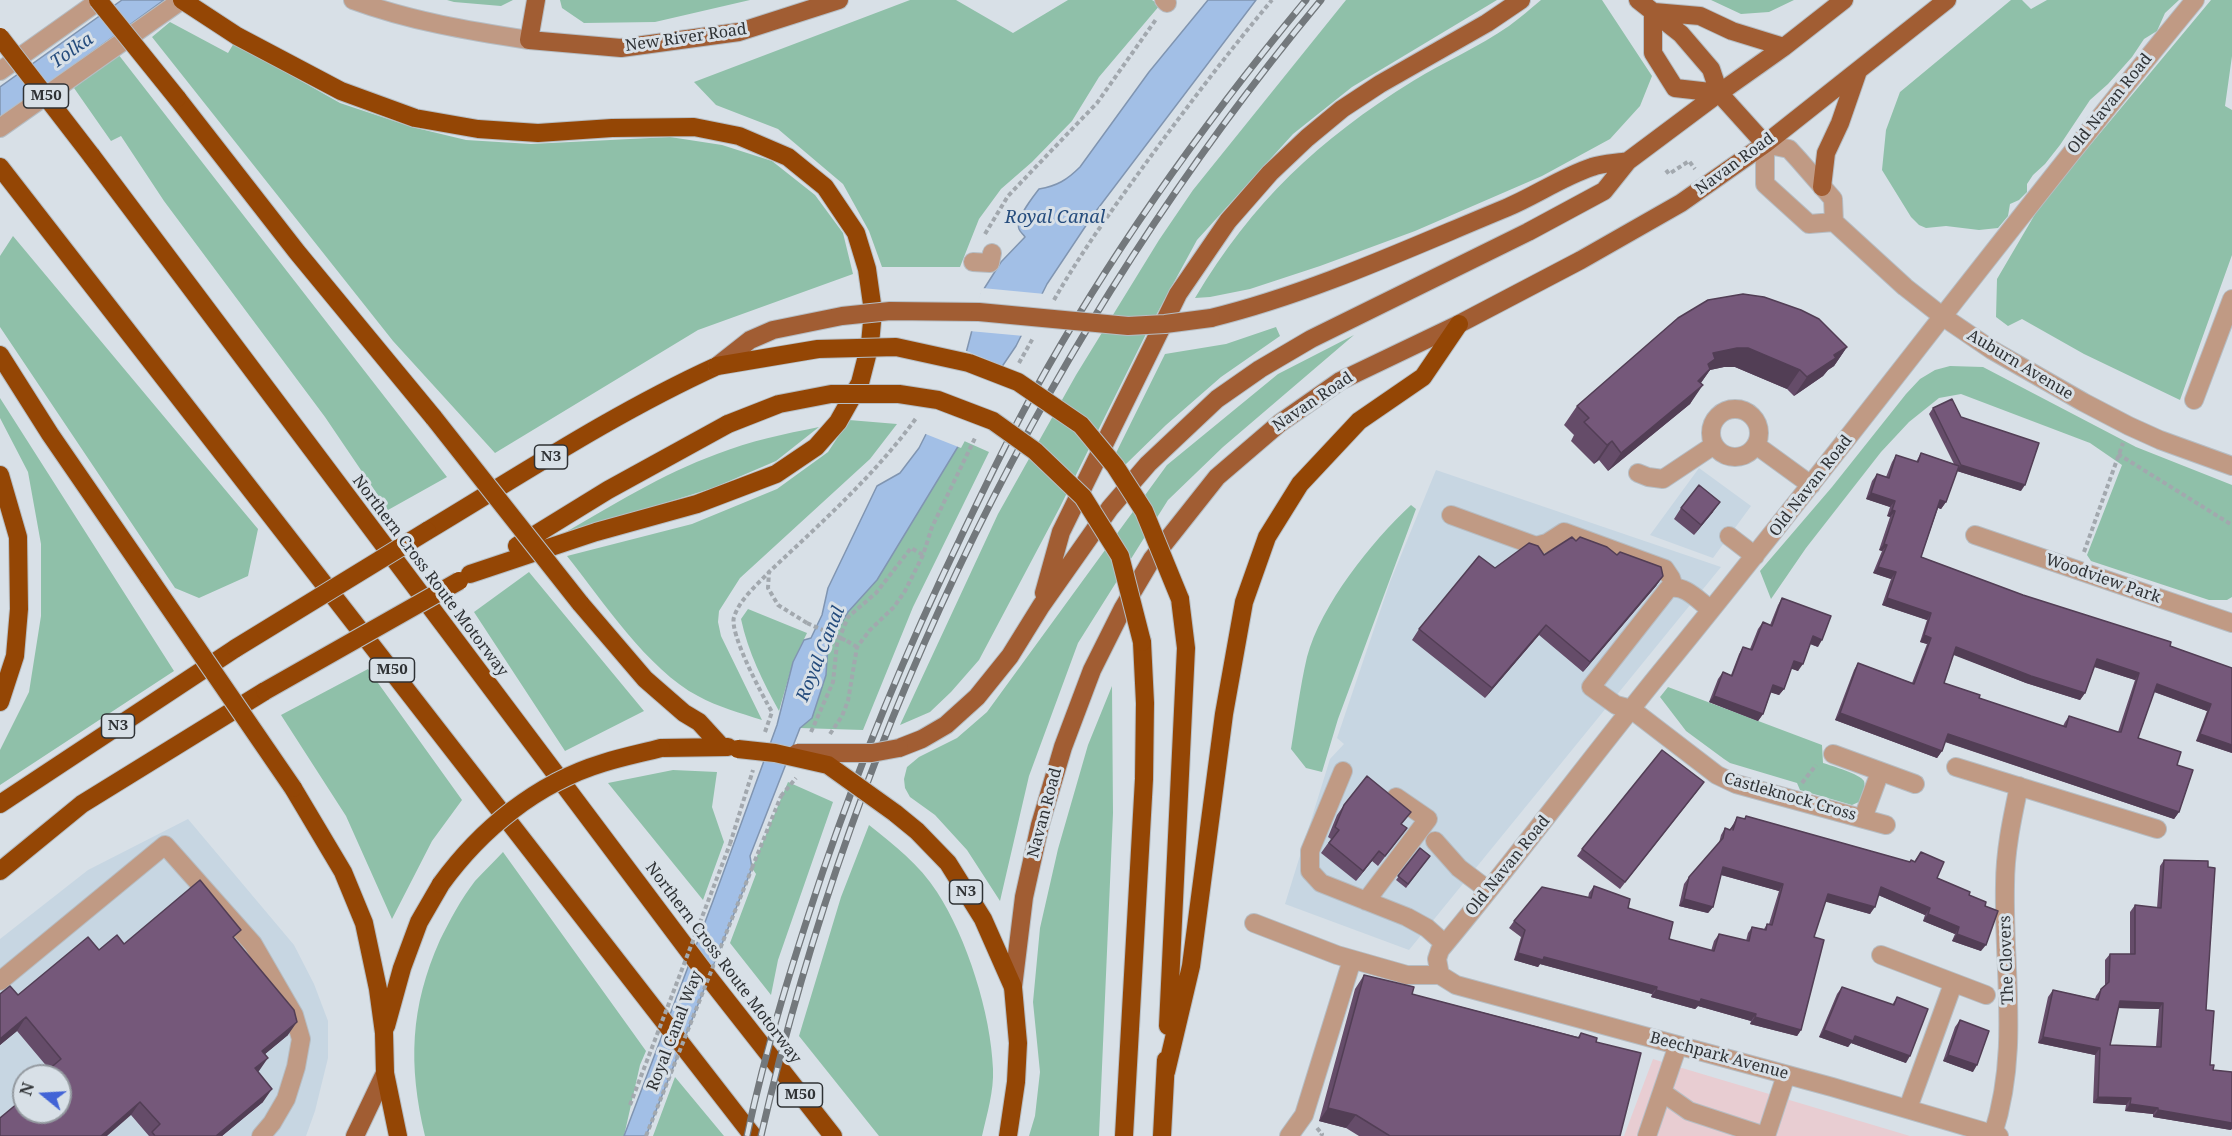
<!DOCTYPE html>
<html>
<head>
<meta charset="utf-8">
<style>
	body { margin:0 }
	#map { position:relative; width:2232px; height:1136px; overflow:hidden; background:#d8e0e7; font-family:"Noto Serif",serif }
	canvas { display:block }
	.north { position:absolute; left:12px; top:1064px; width:60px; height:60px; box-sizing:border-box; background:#d8e0e7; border:2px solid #949aa0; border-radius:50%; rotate:288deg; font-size:16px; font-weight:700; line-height:24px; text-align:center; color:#2f3235 }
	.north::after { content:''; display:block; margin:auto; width:21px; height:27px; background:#4263d6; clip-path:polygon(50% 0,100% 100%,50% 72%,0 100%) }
</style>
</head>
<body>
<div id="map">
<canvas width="2232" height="1136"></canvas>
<div class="north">N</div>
</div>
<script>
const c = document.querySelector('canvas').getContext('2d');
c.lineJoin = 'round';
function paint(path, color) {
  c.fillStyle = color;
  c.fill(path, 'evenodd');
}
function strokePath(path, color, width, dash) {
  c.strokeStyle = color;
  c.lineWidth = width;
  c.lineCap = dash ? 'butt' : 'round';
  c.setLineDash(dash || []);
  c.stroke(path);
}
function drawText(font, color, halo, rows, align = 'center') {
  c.font = font + ' "Noto Serif",serif';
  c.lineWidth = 6;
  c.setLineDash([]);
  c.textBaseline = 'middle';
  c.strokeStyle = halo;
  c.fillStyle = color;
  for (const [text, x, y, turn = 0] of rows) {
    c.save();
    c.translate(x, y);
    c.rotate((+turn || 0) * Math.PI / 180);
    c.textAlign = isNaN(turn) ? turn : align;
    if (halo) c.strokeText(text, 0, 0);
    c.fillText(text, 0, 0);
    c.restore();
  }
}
paint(new Path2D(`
	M1699 468 1751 506 1713 558 1650 535Z
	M1436 470 1721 567 1409 950 1285 904 1330 759 1344 744 1337 738 1390 582Z
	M188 819 294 945 314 984 328 1021V1058L315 1111 306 1136H0V939L88 870ZM24 1076H60V1112H24Z`), '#c7d6e2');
paint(new Path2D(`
	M1653 1059 1672 1065 1910 1136H1624Z`), '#e8cdd2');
paint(new Path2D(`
	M447 0H513L501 6 454 2Z
	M560 0H750L655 22 584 23 562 8Z
	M910 0H956L1013 33 1068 0H1152L1160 5 1099 77 1072 121 1032 162 1001 189 979 219 960 267H882L869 231 843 184 778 129 716 105 694 82Z
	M1346 0H1497L1352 87 1293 134 1197 240 1148 330 1060 507 979 660 951 692 930 712 900 725 998 514 1076 375 1159 240 1193 190Z
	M1541 0H1602L1652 76 1640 106 1610 139 1542 176 1415 231 1320 266 1250 289 1210 297 1195 298C1253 201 1318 140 1413 81 1444 62 1479 47 1509 26 1520 18 1530 9 1541 0Z
	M1711 0H1794L1769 12 1741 14Z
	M2011 0H2022L2031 9 2047 0H2179L2165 13 2157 31 2144 39 2132 57 2108 84 2090 100 2060 145 2045 164 2033 175 2027 184V192L2019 200 2010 204 2008 216 1998 228 1979 230 1946 226 1926 228 1919 225 1911 217 1882 170 1886 130 1900 92Z
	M2211 0H2232V56L2225 106 2232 110V255L2180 400 2084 354 2022 319 2008 326 1996 317 1997 279 2041 204Z
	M170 22 228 53 234 43 340 103 412 127 466 140 531 144 670 137 722 145 772 161 815 195 843 233 853 274 698 330 495 453 393 341 152 37Z
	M118 54 447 477 388 510 325 417 164 201 121 136 111 141 74 88Z
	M13 236 258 529 248 576 199 598 175 588 0 327V256Z
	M1276 327 1280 336 1221 377 1166 425 1125 465 1116 453 1165 354 1226 344Z
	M1354 335 1223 447 1168 500 1078 643 1029 776 1000 901 967 850 935 815 910 797 905 788 904 779 907 767 919 757 957 738 987 712 1167 465 1278 374Z
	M1950 366 1983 367 2136 447 2232 485V597L2227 600H2209L2091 561 2087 555 2122 465 2090 443 1961 394 1939 398 1909 422 1881 452 1806 548 1771 599 1760 571 1832 487 1906 394 1920 379 1935 370Z
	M0 398 174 671 0 785V750L29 692 41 616V544L28 472 0 418Z
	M849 420 897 424 870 459 740 578 719 611 718 622 721 636 762 720C740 713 718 707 698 696 648 670 602 600 567 556L692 524 777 489 828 452Z
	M819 427 776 461 713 488 561 535C611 506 662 474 717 454 750 441 784 434 819 427Z
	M962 440 989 452 913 607 863 730 800 728 812 718 826 675 827 645 848 612 877 580Z
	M1411 505 1416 509 1338 719 1322 772 1306 768 1291 749C1296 719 1300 687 1307 657 1321 605 1371 542 1411 505Z
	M529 572 644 711 565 751 474 612Z
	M748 609 807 633 793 662 779 711C763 682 748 652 741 619Z
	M368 669 462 800 432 841 392 919 346 816 281 715Z
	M1112 686 1113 813 1099 1136H1029L1035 1116 1040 1072 1033 1002 1040 928 1058 849 1088 745Z
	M1668 687 1822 745 1823 763C1832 766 1860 774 1864 781 1866 787 1862 795 1861 801L1852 805 1800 790 1797 783 1730 763 1724 759 1686 731 1660 697Z
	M673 770 717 772 712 807 724 842 703 900 608 783Z
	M788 782 833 802 778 960 771 995 730 943 756 874 752 868Z
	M869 825C893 844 920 865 937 892 967 938 991 1014 993 1069 994 1091 987 1114 982 1136H879L799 1036 841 897Z
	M503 852 646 1051 640 1065 624 1136H425C408 1065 410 1007 440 940 450 920 461 899 475 881 484 871 494 862 503 852Z
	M675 1077 724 1136H653Z`), '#8fc0a9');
const water = new Path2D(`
	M122 0H164L0 119V87Z
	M1208 0H1256L1093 215 1047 284 1016 346 999 371 962 440 877 580 848 612 828 645 826 675 812 718 800 728 750 856 752 868 646 1136H624L713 901 777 725 793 662 804 640 811 638 822 615 828 588 877 486 900 473 919 448 965 357 982 292 1001 262 1025 237C1023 234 1020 232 1019 229 1015 219 1033 197 1039 189 1057 186 1067 180 1080 167L1149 72Z`);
paint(water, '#a2bfe6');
strokePath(water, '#8095b1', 1.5);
paint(new Path2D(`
	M982 288 1045 294 1024 336 969 331Z
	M964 350 1005 367 961 448 923 433Z`), '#d8e0e7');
const minor = new Path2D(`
	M353 0C410 21 470 31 529 40
	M1164 0 1167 3
	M0 71 100 0
	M0 128 182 0
	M1834 222 1809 224 1765 184V144L1789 149 1799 160 1833 199 1834 222 1905 287 1942 316 1992 350 2083 402 2129 426 2160 440 2232 466
	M973 262 990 263 992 253
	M2194 400 2232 299
	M1711 433a24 24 0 1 1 48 0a24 24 0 1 1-48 0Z
	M1756 445 1811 485
	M1638 473 1648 477 1663 479 1714 445
	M1451 515 1536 546 1547 543 1564 532 1665 569 1671 578 1674 587
	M1975 535 2232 623
	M1729 536 1755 556
	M1711 610C1699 601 1684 583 1668 589L1591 687 1616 705 1631 709 1717 775 1736 784 1886 825
	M1833 754 1915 784
	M1956 767 2157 829
	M1343 771 1310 851V871L1321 883 1407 917 1427 928 1445 944
	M1863 818 1880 772
	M1435 841 1459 868 1488 890
	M1366 901 1428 819 1396 797
	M1254 923 1337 955 1407 975H1440
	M1881 955 1986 995
	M1440 975 1437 959 1440 950C1517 858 1588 761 1664 668 1844 448 2014 219 2195 0
	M1440 975 1456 985 1832 1087 1999 1136
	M0 981 165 845 253 944 294 1015 301 1039 296 1067 286 1099 272 1123 261 1136
	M1662 1092 1689 1111 1765 1136
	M1908 1108 1953 984
	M1993 1134C2020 1051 2003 970 2005 885 2005 851 2012 819 2019 786
	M1289 1136 1304 1115 1352 960
	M1647 1136 1678 1045
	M1766 1136 1786 1075`);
const major = new Path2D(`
	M536 0 529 40 621 48 739 32 839 0
	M1638 0 1681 34 1711 69 1719 93 1765 144
	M1653 12V53L1675 88 1719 93
	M1654 12 1700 16 1732 31 1784 47
	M1822 187 1826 153 1840 123 1858 71
	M1211 318C1313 293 1409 248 1506 208 1535 196 1562 177 1592 167 1603 163 1617 163 1628 161
	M1044 593 1061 532 1178 294 1228 221 1270 173 1307 138 1342 109 1380 84 1487 23 1521 0
	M899 748 922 739 946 725 977 697 1010 656 1041 606 1110 508 1148 464 1217 399 1260 369 1311 339 1528 232 1604 191 1628 161 1719 93 1784 47 1844 0
	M1013 987 1024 897 1040 825 1063 747 1092 670 1123 608 1152 559 1217 477 1280 423 1340 381 1459 324 1581 260 1681 203 1765 144 1947 0
	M355 1136 385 1073`);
const highway = new Path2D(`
	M182 0 237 36 341 91 415 118 478 129 538 133 612 128 694 127 739 136 788 157 825 187 856 233 867 269 873 311 870 344 860 383 838 422 816 447 776 474 697 504 596 532 470 574
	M177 98 297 252 434 418
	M91 155 709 978 833 1136
	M0 167 753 1136
	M0 355 50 434 149 578
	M0 475 18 537 19 609 15 656 0 702
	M427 531C522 474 616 412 717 366
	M517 546 608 490 728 424
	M580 603 645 679 684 713 699 722 721 746
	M661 748 728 747
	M293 788 343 872 364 923 378 989 384 1033 385 1073 398 1136
	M0 804 236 648
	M895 813 917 831 948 863 983 919 1013 987 1018 1043 1016 1082 1008 1136
	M0 871 82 804 265 691
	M386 1026 402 968 419 922 441 884
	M1168 1026 1186 648 1180 599
	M1166 1072 1191 966 1224 714 1244 602 1267 537 1300 484 1359 421 1423 377 1459 324
	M1124 1136 1144 779 1145 703 1142 642
	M1162 1136 1166 1060`);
strokePath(minor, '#b6bdc3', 20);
strokePath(major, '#b6bdc3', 20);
strokePath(highway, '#b6bdc3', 20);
strokePath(new Path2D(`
	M1666 170 1669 174 1689 161 1695 169
	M985 234 1008 196 1097 103 1157 18
	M1054 300C1083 249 1117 203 1151 156 1190 103 1230 50 1272 0
	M1019 363 1033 338
	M2118 454 2232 525
	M2084 552 2123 443
	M807 623 778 605 768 588 769 572C821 523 875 475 917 417
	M847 641 857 647
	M765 732 772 712C762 695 729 633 734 617 740 599 756 586 769 572
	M811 732 833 682 837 644 848 617 876 593 911 548 923 555
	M830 734 842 716 848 701 857 647 870 630 894 607 905 591 923 555 932 527 976 436
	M1802 783 1816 765
	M781 796 796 778
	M730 844 753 770
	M752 868 781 796
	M1317 1128 1322 1134 1321 1136`), '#a2a8ae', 4, [4.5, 3]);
strokePath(minor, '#c09a84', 18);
strokePath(major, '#a15d33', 18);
strokePath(highway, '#944605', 18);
const rail = new Path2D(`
	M747 1136C766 1046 794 958 823 871 862 757 908 647 960 539 984 489 1008 438 1035 390 1110 254 1207 119 1306 0
	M761 1136C856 721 1049 327 1321 0`);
strokePath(rail, '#73787c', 7);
strokePath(rail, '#d8e0e7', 4.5, [14]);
const majorBridge = new Path2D(`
	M717 366 750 340 773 330 842 316 890 311 979 312 1128 326 1165 324 1211 318
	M797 753H872L899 748`);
const highwayBridge = new Path2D(`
	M98 0 177 98
	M0 37 91 155
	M717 366 818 349 896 347 969 363 1018 382 1081 425 1115 466 1144 511 1180 599
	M434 418 580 603
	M728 424 779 404 831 394H899L938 400 993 421 1035 451 1083 497 1120 556 1142 642
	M149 578 293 788
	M236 648 427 531
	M265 691 459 581
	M738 749 775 753 828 765 895 813
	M441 884C481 829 537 783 603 763 622 757 642 753 661 748`);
strokePath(majorBridge, '#b6bdc3', 20, []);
strokePath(highwayBridge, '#b6bdc3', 20, []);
strokePath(new Path2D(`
	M807 623 847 641
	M630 1105 730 844
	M646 1136 752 868`), '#a2a8ae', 4, [4.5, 3]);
strokePath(majorBridge, '#a15d33', 18);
strokePath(highwayBridge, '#944605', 18);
paint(new Path2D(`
	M1801 310 1847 347 1834 366 1828 370 1823 376 1794 396 1787 389 1735 367H1724L1710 370 1701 383 1690 404 1608 471 1599 460 1594 464 1571 441 1574 435 1564 425 1577 406Z
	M1933 408 1961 417 2021 491 1957 471 1946 502 1941 509 1938 508 1921 557 2023 595 2232 668V753L2196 741 2207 711 2154 692 2138 738 2177 765 2179 812 2174 819 1945 742 1942 751 1937 758 1835 720 1854 670 1858 663 1912 683 1927 644 1920 642 1927 620 1882 605 1891 579 1873 573 1882 551 1879 550 1890 517 1887 516 1890 507 1866 499 1872 481 1877 474 1886 477 1892 462 1896 455 1916 462 1921 453 1954 464 1929 414ZM1953 654 2026 683 2080 700 2085 693 2094 667 2135 680 2118 732 2069 716 2065 722 2063 726 1979 698 1944 683Z
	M1681 508 1713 512 1694 535 1674 519Z
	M1576 541 1617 555 1663 576 1656 586 1583 672 1539 635 1485 698 1412 640 1419 629 1495 568 1544 555Z
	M1782 598 1818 647 1810 644 1798 671 1791 668 1784 689 1779 695 1771 692 1763 714 1758 721 1709 702 1718 679 1723 672 1731 675 1739 654 1743 647 1750 649 1758 629 1763 622 1770 625 1778 605Z
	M1699 789 1620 889 1577 856 1582 849Z
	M1344 805 1402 824 1407 828 1378 866 1372 861 1356 881 1321 853 1331 839 1328 837 1337 815Z
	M1746 816 1910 862H1914L1921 852 1937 878 1969 895 1985 906 1981 951 1952 941 1955 934 1923 921 1925 915 1878 895 1870 914 1825 901 1814 937 1801 1030 1797 1036 1750 1024 1751 1021 1698 1006 1695 1009 1651 997 1652 994 1540 964 1538 967 1514 960 1521 937 1509 928 1514 921 1588 898 1589 893 1594 886 1628 908 1669 939 1711 951 1714 941 1719 934 1746 941 1748 933 1752 927 1764 929 1767 924H1769L1779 891 1721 875 1713 907 1708 913 1679 906 1684 884 1689 877 1719 843 1721 835 1725 828 1730 830 1737 817 1744 819Z
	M1420 848 1430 856 1406 888 1396 880Z
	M2164 860 2206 1010 2210 1065 2213 1070 2232 1072 2231 1130 2153 1117V1114L2125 1111 2126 1105 2093 1103 2095 1055 2038 1043 2048 997 2053 990 2095 999 2096 996 2101 989 2105 986V960L2110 954H2130V912L2135 905 2157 908 2160 866ZM2118 1008 2159 1009 2156 1047 2110 1045Z
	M235 939 288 1035 265 1054 258 1071 263 1102 222 1136H149L131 1115 60 1112 49 1069 17 1031 0 1045V994L18 995 99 950 124 944Z
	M1364 975 1412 994 1578 1037 1581 1033 1596 1042 1620 1136H1359L1346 1128 1319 1121 1355 989Z
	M1842 987 1892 1005 1897 997 1906 1063 1851 1043 1848 1047 1819 1037 1837 994Z
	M1960 1020 1973 1072 1943 1061 1955 1027Z`), '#654c69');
paint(new Path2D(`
	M1847 347 1834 366 1828 370 1823 376 1794 396 1807 377 1834 355Z
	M1737 348H1748L1800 370 1787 389 1735 367H1724L1710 370 1697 388 1685 399 1713 353Z
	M1703 385 1690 404 1608 471 1621 453Z
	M1612 441 1599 460 1594 464 1607 445Z
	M1961 465 2025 485 2021 491 1957 471Z
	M1871 493 1895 501 1890 507 1866 499Z
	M1940 500 1946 502 1941 509 1936 507Z
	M1720 502 1713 512 1694 535 1701 525Z
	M1892 510 1895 511 1890 517 1887 516Z
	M1884 544 1887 545 1882 551 1879 550Z
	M1878 567 1896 572 1891 579 1873 573Z
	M1663 576 1656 586 1583 672 1590 662Z
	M1887 598 1931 613 1927 620 1882 605Z
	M1546 625 1539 635 1485 698 1492 688Z
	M1924 635 1931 638 1927 644 1920 642Z
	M1813 636 1822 640 1818 647 1808 643Z
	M1956 647 2085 693 2080 700 2026 683 1951 654Z
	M2097 659 2139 673 2135 680 2092 666Z
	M1794 661 1803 664 1798 671 1789 668Z
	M2157 684 2211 704 2207 711 2152 691Z
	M1773 685 1784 689 1779 695 1769 692Z
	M1714 696 1763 714 1758 721 1709 702Z
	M1840 713 1942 751 1937 758 1835 720Z
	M1948 734 2179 812 2174 819 1943 741Z
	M2200 734 2232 745V753L2196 741Z
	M1379 851 1372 861 1356 881 1363 871Z
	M1723 867 1783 884 1779 891 1718 874Z
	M1881 887 1930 908 1925 915 1876 894Z
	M1828 894 1875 907 1870 914 1823 901Z
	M1684 899 1713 907 1708 913 1679 906Z
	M1928 914 1959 927 1955 934 1923 921Z
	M1957 934 1986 945 1981 951 1952 941Z
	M1518 953 1544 957 1657 987 1652 994 1540 964 1538 967 1514 960Z
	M1656 990 1701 999 1756 1014 1751 1021 1698 1006 1695 1009 1651 997Z
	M2120 1001 2163 1003 2159 1009 2115 1008Z
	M26 1017 17 1031 0 1045V1039Z
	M1755 1017 1801 1030 1797 1036 1750 1024Z
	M297 1022 288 1035 253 1064 262 1051Z
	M1824 1030 1855 1036 1910 1056 1906 1063 1851 1043 1848 1047 1819 1037Z
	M2043 1037 2100 1048 2095 1055 2038 1043Z
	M1948 1055 1977 1065 1973 1072 1943 1061Z
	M268 1058 259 1071 246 1082 255 1068Z
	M272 1089 263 1102 222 1136H216Z
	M2098 1097 2131 1098 2126 1105 2093 1103Z
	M140 1102 131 1115 107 1136H101Z
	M2130 1104 2158 1108 2153 1114 2125 1111Z
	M1328 1108 1356 1115 1346 1128 1319 1121Z
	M2158 1110 2232 1123V1129L2231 1130 2153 1117Z`), '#523e55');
const building = new Path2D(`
	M1743 294 1764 297 1801 310 1819 319 1847 347 1834 355 1836 358 1807 377 1800 370 1748 348H1737L1713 353 1715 359 1708 364 1710 369 1698 381 1703 385 1621 453 1612 441 1607 445 1584 422 1589 418 1577 406 1678 318 1708 300Z
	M1952 399 1961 417 2039 443 2025 485 1961 465 1933 408Z
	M1921 453 1959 466 1946 502 1940 500 1921 557 2023 595 2171 642 2170 646 2232 668V745L2200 734 2211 704 2157 684 2138 738 2181 752 2177 765 2193 770 2179 812 1948 734 1942 751 1840 713 1858 663 1914 684 1931 638 1924 635 1931 613 1887 598 1896 572 1878 567 1887 545 1884 544 1895 511 1892 510 1895 501 1871 493 1877 474 1889 478 1896 455 1918 462ZM1956 647 2031 676 2085 693 2097 659 2139 673 2121 732H2118L2069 716 2066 727 1979 698 1980 695 1944 683Z
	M1699 485 1720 502 1701 525 1681 508Z
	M1572 537 1576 541 1580 537 1607 547 1617 555 1620 552 1661 567 1663 576 1590 662 1546 625 1492 688 1419 629 1479 556 1495 568 1529 543 1538 546 1544 555Z
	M1782 598 1831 616 1822 640 1813 636 1803 664 1794 661 1784 689 1773 685 1763 714 1714 696 1723 672 1732 676 1743 647 1752 650 1763 622 1772 626Z
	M1662 750 1704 782 1625 882 1582 849Z
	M1367 776 1411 812 1401 824 1407 828 1385 856 1379 851 1363 871 1329 843 1339 830 1335 827 1344 805Z
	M1746 816 1910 862 1911 860 1915 862 1921 852 1944 862 1937 878 1970 892 1969 895 1986 902 1985 906 1998 911 1986 945 1957 934 1959 927 1928 914 1930 908 1881 887 1875 907 1828 894 1814 937 1824 940 1801 1030 1755 1017 1756 1014 1701 999 1700 1002 1656 990 1657 987 1544 957 1543 960 1518 953 1525 930 1514 921 1542 887 1591 898 1594 886 1630 899 1628 908 1673 922 1669 939 1714 951 1719 934 1749 941 1752 927 1766 930 1767 924 1772 925 1783 884 1723 867 1713 907 1684 899 1689 877 1723 838 1725 828 1730 830 1734 825 1733 830 1737 817 1745 819Z
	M1420 848 1430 856 1408 884 1398 876Z
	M2164 860 2208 861V867L2215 868 2206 1010 2214 1011 2210 1065H2214L2213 1070 2232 1072V1123L2158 1110V1108L2130 1104 2131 1098 2098 1097 2100 1048 2043 1037 2053 990 2098 1000 2101 989 2109 982 2110 954H2135V905L2161 908ZM2120 1001 2163 1003 2161 1047 2110 1045Z
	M200 880 241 930 233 937 294 1010 297 1022 262 1051 268 1058 255 1068 272 1089 216 1136H155L152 1132 160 1124 140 1102 101 1136H0V1118L24 1098V1112H60V1076H41L61 1059 26 1017 0 1039V994L10 986 18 995 88 937 99 950 117 935 124 944Z
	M1364 975 1414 987 1412 994 1579 1038 1581 1033 1597 1038 1596 1042 1641 1053 1620 1136H1390L1356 1115 1328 1108Z
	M1842 987 1894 1005 1897 997 1928 1009 1910 1056 1855 1036 1853 1041 1824 1030Z
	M1960 1020 1989 1031 1977 1065 1948 1055Z`);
paint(building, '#75587a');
strokePath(building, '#523e55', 1.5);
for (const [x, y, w] of [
	[46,96,45],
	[551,457,33],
	[392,670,45],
	[118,726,33],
	[966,892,33],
	[800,1095,45]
]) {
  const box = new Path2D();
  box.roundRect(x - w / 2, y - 12, w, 24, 4.5);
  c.fillStyle = '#d8e0e7';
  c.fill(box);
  strokePath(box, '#2f3235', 1.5);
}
drawText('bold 15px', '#2f3235', null, [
	["M50",46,96],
	["N3",551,457],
	["M50",392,670],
	["N3",118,726],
	["N3",966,892],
	["M50",800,1095]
]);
drawText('16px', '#2f3235', '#d8e0e7', [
	["New River Road",686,38,-8],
	["Old Navan Road",2110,104,-51],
	["Navan Road",1735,164,-36],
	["Auburn Avenue",2020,365,31],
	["Navan Road",1313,402,-34],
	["Old Navan Road",1811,486,-52],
	["Northern Cross Route Motorway",430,576,53],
	["Woodview Park",2103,579,19],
	["Castleknock Cross",1790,797,16],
	["Navan Road",1045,813,-75],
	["Old Navan Road",1508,866,-51],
	["The Clovers",2007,960,-92],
	["Northern Cross Route Motorway",723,963,53],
	["Royal Canal Way",675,1031,-69],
	["Beechpark Avenue",1719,1056,15]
]);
drawText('italic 18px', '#254c7d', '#d8e0e7', [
	["Tolka",72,51,-35],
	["Royal Canal",1055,218],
	["Royal Canal",821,654,-68]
]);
</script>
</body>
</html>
